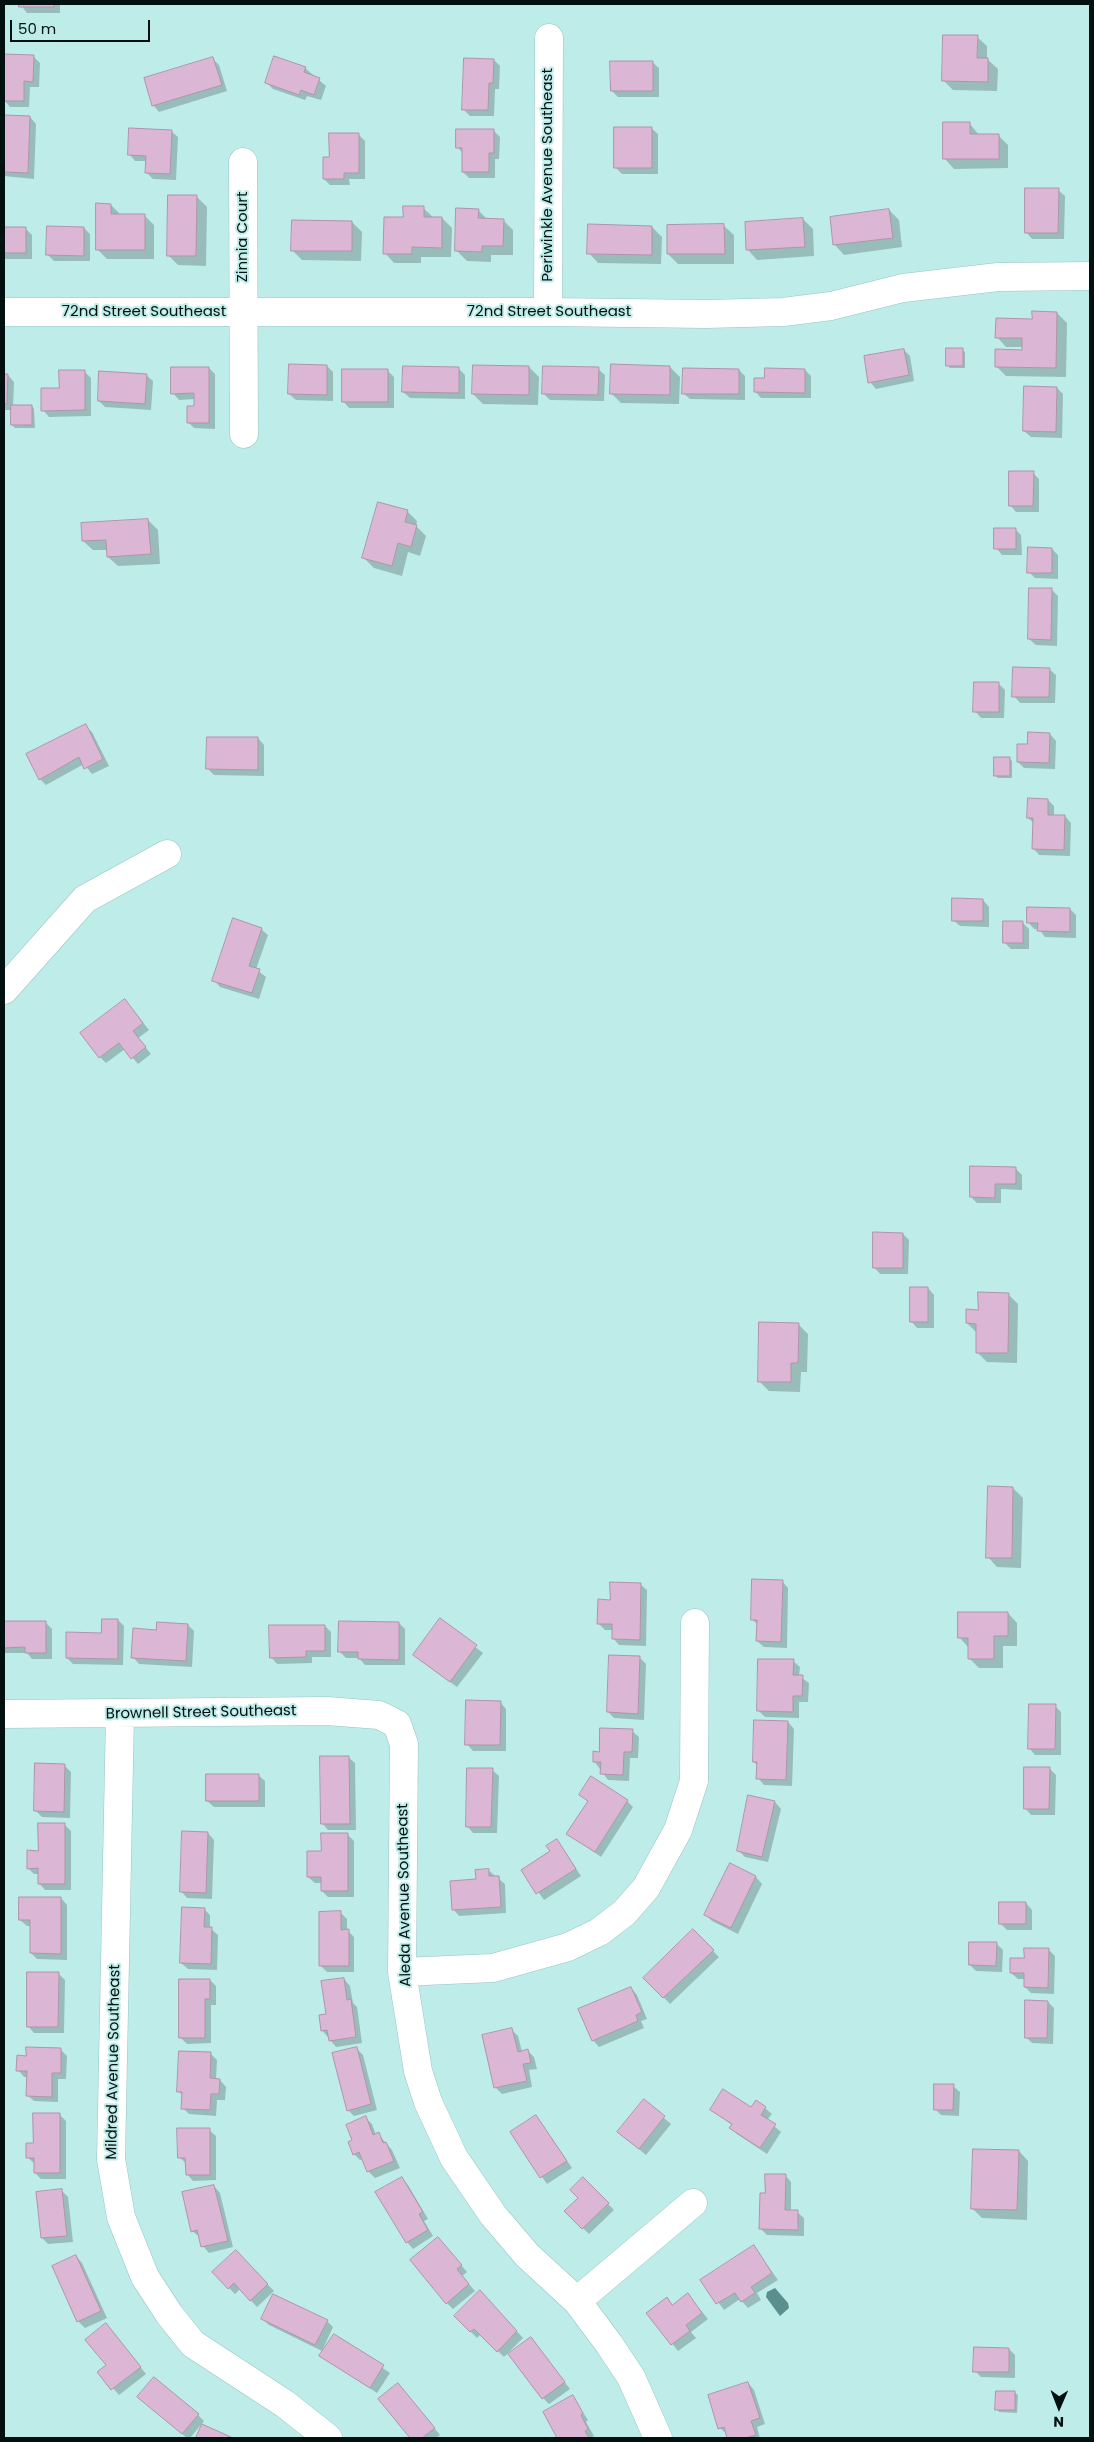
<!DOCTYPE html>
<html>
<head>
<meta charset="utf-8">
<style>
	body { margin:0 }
	#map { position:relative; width:1094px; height:2442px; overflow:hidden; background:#beece9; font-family:Poppins,sans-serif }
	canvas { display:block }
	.frame { position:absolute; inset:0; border:5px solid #021110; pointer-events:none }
	.north { position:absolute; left:1034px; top:2382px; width:50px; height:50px; -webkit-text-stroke:4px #beece9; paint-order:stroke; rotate:181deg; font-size:14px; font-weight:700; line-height:20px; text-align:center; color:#021110 }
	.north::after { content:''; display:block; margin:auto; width:18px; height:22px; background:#021110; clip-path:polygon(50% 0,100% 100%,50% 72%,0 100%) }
	.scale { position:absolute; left:10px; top:20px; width:140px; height:22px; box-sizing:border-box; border:2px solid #021110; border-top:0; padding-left:6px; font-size:15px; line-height:18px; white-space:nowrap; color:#021110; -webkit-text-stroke:4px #beece9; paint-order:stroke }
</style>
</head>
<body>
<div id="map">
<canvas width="1094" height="2442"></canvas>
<div class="frame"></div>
<div class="north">N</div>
<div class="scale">50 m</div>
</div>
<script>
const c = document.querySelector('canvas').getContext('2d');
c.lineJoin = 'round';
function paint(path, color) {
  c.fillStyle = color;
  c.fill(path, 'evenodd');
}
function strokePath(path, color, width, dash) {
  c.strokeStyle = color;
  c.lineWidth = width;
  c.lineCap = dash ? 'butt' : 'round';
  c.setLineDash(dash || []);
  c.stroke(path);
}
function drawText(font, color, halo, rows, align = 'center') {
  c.font = font + ' Poppins,sans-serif';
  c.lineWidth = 4;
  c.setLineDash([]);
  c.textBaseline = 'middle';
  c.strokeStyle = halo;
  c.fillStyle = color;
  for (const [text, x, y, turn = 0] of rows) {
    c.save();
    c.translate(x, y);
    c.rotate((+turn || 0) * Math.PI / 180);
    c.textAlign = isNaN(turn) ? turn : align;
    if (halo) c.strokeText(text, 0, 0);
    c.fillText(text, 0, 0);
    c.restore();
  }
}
paint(new Path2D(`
	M775 2288 788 2303 789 2308 780 2316 766 2297 767 2292Z`), '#5a8f8d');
paint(new Path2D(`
	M20 4H60V13H27Z
	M977 37 987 46V59L998 69 997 91 953 90 943 80Z
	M5 56H33L40 63 39 87H30L29 107H10L4 100Z
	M213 59 219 65 227 91 159 112 153 105Z
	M494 60 500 66 499 89H495L494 116H470L463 109Z
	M652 62 659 68V97H618L612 91Z
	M305 68 326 86 321 100 307 96 305 100 273 89 266 82Z
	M4 116 30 117 36 124 34 179 4 176Z
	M970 124 979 135H998L1008 145V168L954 169 945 159Z
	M651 128 658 134V174H622L616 168Z
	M493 130 500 137 499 159H495V178H469L463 172V153L457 147Z
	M171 131 178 137 176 180 153 179 147 173V161H135L129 154Z
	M358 134 365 141V179H349L350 185H330L324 179Z
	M1058 190 1065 196 1064 239H1032L1026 232Z
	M197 197 207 207 206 266 178 265 168 255Z
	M111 205 121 215H144L154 225V259H107L97 249Z
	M423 208 434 218H442L452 228 451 257H421V263H394L385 253 404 218Z
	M478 210 488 220H503L513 230V255H491V262L467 261 457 251Z
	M889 210 899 220 902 247 844 255 835 245Z
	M803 219 813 229 814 256 757 260 748 250Z
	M352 222 362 232 361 261 302 260 292 250Z
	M724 226 734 235V264H678L668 254Z
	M652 227 662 237 661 264 598 263 589 253Z
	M4 228 26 229 32 235V259H4Z
	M84 228 90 234V261H54L47 254Z
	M1057 313 1067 323 1066 377 1006 376 996 366 1023 351V347H1006L997 337 1034 320Z
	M962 349 965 352V368H950L947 365Z
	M904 350 910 356 914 381 876 389 870 382Z
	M327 366 333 372V401L296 400 289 394Z
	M529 367 539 377 538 405 483 404 473 394Z
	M670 367 680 377 679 404 621 403 611 393Z
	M209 368 215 374V429L194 428 188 422 195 407V399L179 400 173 393Z
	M459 369 465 375V399L410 398 403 392Z
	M598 369 605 375 604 401 550 400 544 394Z
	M739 370 745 376V400L690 399 683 393Z
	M805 370 811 376V398H761L755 391 766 379Z
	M84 371 91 378V416L49 417 43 410 60 389Z
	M388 371 394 377V408H349L343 401Z
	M4 375H8L14 382 13 407 32 406 34 409 35 428H15L12 425V410H4Z
	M146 375 153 381 151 410 105 407 99 401Z
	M1057 388 1063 394 1062 438 1031 437 1024 431Z
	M1033 473 1039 479V512H1016L1010 505Z
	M407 511 417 521 416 526 426 536 420 556 408 552 402 576 374 568 364 558Z
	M148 520 158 530 160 564 118 566 108 557V550H93L83 541Z
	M1015 529 1021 535 1022 555H1002L996 548Z
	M1052 549 1058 555V579L1035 578 1029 572Z
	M1052 590 1058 596 1057 646 1036 645 1029 639Z
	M1049 669 1056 675 1055 703H1020L1014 696Z
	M999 684 1005 690 1004 718H981L975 711Z
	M85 726 92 732 109 766 92 774 84 764 46 785 40 779Z
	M1050 734 1056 741 1055 769 1024 768 1018 762 1029 745Z
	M258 738 264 745V776L214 775 208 769Z
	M1009 758 1012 761V778H998L995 775Z
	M1048 800 1054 806V816H1065L1071 823 1070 856 1039 855 1033 848 1034 823 1028 818Z
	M983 900 989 907V927L960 926 953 920Z
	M1070 909 1076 915V938L1045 937 1039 929H1034L1028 922Z
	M1023 923 1029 929V949H1011L1004 942Z
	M261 929 268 935 256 969 266 977 259 999 220 987 214 980Z
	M125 1000 149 1030 138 1038 151 1054 138 1064 125 1049 106 1063 100 1057Z
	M1015 1168 1022 1175V1190L1001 1189V1203H977L971 1197Z
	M903 1234 909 1240 908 1274H880L874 1267Z
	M928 1288 934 1295V1328H917L911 1321Z
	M1008 1294 1018 1304 1017 1363 987 1362 977 1352V1333L967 1323 979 1311Z
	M798 1324 808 1334 807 1372H801L800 1392 769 1391 759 1381Z
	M1013 1488 1023 1498 1021 1568 997 1567 988 1557Z
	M782 1581 788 1588 787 1648 764 1647 757 1641 758 1625 753 1620Z
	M640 1584 647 1590 646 1646 619 1645 613 1638V1630H605L598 1623 611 1601Z
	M1008 1613 1017 1623V1646H1003V1668H979L969 1658V1648L959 1637Z
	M118 1620 124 1626 123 1665 73 1664 67 1658 103 1634Z
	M440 1620 483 1653 457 1687 421 1661Z
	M45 1622 52 1629V1659H32L27 1653H4V1623Z
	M399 1623 405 1629V1665H365L359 1658H346L339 1651Z
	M188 1625 194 1631 192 1667 139 1664 133 1657 158 1631Z
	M325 1626 331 1632V1657H312V1663L277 1664 271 1657Z
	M640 1658 646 1664 644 1720 614 1718 608 1712Z
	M793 1661 800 1667 799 1676 809 1683 808 1702H799V1718L765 1717 758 1710Z
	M500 1702 506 1709V1751H473L467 1744Z
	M1055 1706 1061 1712V1755H1035L1029 1748Z
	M788 1722 794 1729 792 1786 764 1785 758 1778V1766L754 1762Z
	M632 1731 639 1737 638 1758H630L629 1781 608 1780 594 1761 600 1753Z
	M348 1757 355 1763 356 1830H328L322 1823Z
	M64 1765 71 1772 70 1818 42 1817 36 1811Z
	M1049 1768 1056 1775 1055 1815H1031L1025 1808Z
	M492 1770 499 1776 497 1833H473L467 1826Z
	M258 1775 265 1781V1807H214L207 1801Z
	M581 1795 627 1801 633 1807 601 1857 568 1834 588 1802Z
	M775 1802 781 1809 768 1862 745 1857 738 1850Z
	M64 1824 71 1831V1890H45L39 1883V1874H34L28 1868Z
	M208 1833 214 1840 212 1899 187 1898 181 1891Z
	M347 1834 354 1841V1897H328L322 1891V1883H315L308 1877 322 1852Z
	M557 1840 581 1876 544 1900 523 1870 551 1852Z
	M730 1865 756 1877 762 1884 738 1934 712 1921 706 1915Z
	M488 1870 505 1884 506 1913 459 1916 453 1909Z
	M61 1898 67 1905V1960L37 1959 31 1953V1926H27L20 1920Z
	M1026 1903 1032 1910V1930H1007L1000 1923Z
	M204 1909 210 1915V1928L218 1935 217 1970 188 1969 181 1963Z
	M341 1913 347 1919V1930L354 1937V1972H327L320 1965Z
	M693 1931 719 1957 670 2004 645 1978Z
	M996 1943 1003 1950 1002 1972 976 1971 970 1965Z
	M1049 1950 1055 1956 1054 1994 1031 1993 1025 1987V1979H1018L1011 1973 1025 1959Z
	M58 1973 65 1980 64 2033H34L28 2026Z
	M344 1979 350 1986 353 2003 357 2007 362 2043 336 2047 322 2030Z
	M210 1980 216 1986V2005H211V2043L187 2044 180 2037Z
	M631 1988 637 1995 647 2019 641 2021 644 2028 599 2047 593 2040Z
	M1048 2002 1054 2008 1053 2044 1032 2043 1026 2037Z
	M512 2030 518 2036 522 2052 528 2051 534 2057 537 2069 529 2070 532 2087 502 2094 495 2087Z
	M356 2048 363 2055 377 2110 354 2116 348 2110Z
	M61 2050 67 2056 66 2079H58V2102L34 2101 27 2095 28 2077H24L18 2070 27 2057Z
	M211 2054 217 2060 216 2080H220L226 2087 225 2100H217L216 2116 189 2114 183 2108V2096L178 2091Z
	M953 2086 960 2092 959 2116 941 2115 935 2109Z
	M644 2101 671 2124 646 2155 625 2138Z
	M765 2108 772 2114 767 2120 781 2132 767 2154 737 2134 730 2128 732 2125 712 2110Z
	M60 2115 66 2121V2179H41L35 2173V2164L27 2157 35 2144Z
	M536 2116 572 2168 547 2184 511 2133Z
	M366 2118 372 2124 376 2135 378 2134 392 2150 400 2168 375 2178 369 2172 363 2159 360 2160 354 2154V2141Z
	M209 2130 216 2136V2180L193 2181 187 2174V2164L179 2157Z
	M1019 2151 1028 2161 1027 2220 982 2218 973 2209Z
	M785 2175 791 2182V2212H797L804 2218V2236L767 2235 761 2229Z
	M401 2178 408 2185 428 2219 424 2221 433 2236 413 2249 407 2242Z
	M583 2178 614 2210 589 2234 566 2211 580 2198Z
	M214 2186 220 2193 233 2247 209 2253 203 2246 200 2237 192 2231Z
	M62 2191 68 2197 73 2242 48 2244 42 2238Z
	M438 2238 467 2272 462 2276 475 2291 453 2309 447 2303Z
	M754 2247 778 2280 757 2293 761 2300 748 2308 740 2299 724 2310 702 2281Z
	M76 2256 82 2263 107 2318 85 2328 78 2321Z
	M242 2258 274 2291 257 2307 240 2289 235 2294 229 2288Z
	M688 2295 708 2319 691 2332 696 2338 678 2351 648 2313 667 2299 673 2305Z
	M486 2298 523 2338 504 2357 481 2334 477 2338 455 2316Z
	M262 2319 327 2321 333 2327 322 2351 269 2325Z
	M106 2325 146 2374 119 2395 99 2372 107 2365Z
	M334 2335 390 2373 377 2393 321 2356Z
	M531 2339 570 2389 549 2404 543 2398Z
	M1009 2349 1015 2355V2378L981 2377 975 2371Z
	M748 2383 754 2390 765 2424 757 2427 760 2438H729L727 2434 720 2428Z
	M404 2391 440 2435 436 2438H411L379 2400Z
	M1015 2393 1018 2395 1017 2413 999 2412 997 2409Z
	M138 2397 198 2415 204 2421 190 2438H187Z
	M573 2397 588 2420 586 2422 594 2436 591 2438H559L545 2413Z`), '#0003');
const building = new Path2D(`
	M19 4H54V7H19Z
	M943 35H978L977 58H988V82L942 81Z
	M4 54 34 55 33 82 24 81V101H4Z
	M274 56 306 67 304 72 320 78 314 95 301 90 299 95 265 83Z
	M213 57 222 85 152 106 144 78Z
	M464 58 494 59 493 83H489L488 110H462Z
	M610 61H653V91H611Z
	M4 115 30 116 28 173 4 172Z
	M943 122H970V134H999V159H943Z
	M614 127H652V168H614Z
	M129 128 172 130 170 174 145 173 146 156 128 155Z
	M456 129H494V153H489V172H462V148H456Z
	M329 133H359V173H344V179H323V157H329Z
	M1025 188H1059L1058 233H1025Z
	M168 195H197L196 256H167Z
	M96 203 111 204V214H145V250H96Z
	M403 206H424V217H442V248L412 247V254H383L384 217H403Z
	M456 208 479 209 478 218 504 219 503 246H482V252L455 251Z
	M889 209 893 238 833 245 830 217Z
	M803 218 805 247 746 250 745 222Z
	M292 220 352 221V251H291Z
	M588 224 652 226V255L587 254Z
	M724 224 725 254H667V225Z
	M47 226 84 227V256L46 255Z
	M4 227H26V253H4Z
	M1032 311 1057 312 1056 368 995 367V349L1022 350V338H995L996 318 1032 319Z
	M946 348H963V366H946Z
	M904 349 909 375 868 383 864 356Z
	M289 364 327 365V395L288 394Z
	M611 364 670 366V395L610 394Z
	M473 365 529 366V395L472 394Z
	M403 366 459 367V393L402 392Z
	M543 366 599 367 598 395 542 394Z
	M171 367H209V423H187V406H194V393L171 394Z
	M683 368 739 369V394H682Z
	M765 368 805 369V393L754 392V378H764Z
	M342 369H388V402H342Z
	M59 370H85V410L41 411V388H59Z
	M99 371 147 374 145 404 98 401Z
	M4 374H8L7 404H4Z
	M1024 386 1057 387 1056 432 1023 431Z
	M11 405H32V425H11Z
	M1009 471H1034L1033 506H1009Z
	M378 502 408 510 405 522 417 525 411 547 398 543 392 566 362 558Z
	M148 519 151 554 107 557 106 540 82 541 81 523Z
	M994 528H1016V549H994Z
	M1028 547 1052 548V573H1027Z
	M1029 588H1052L1051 640 1028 639Z
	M1013 667 1050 668 1049 697H1012Z
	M974 682H999V712H973Z
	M86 724 103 759 84 769 79 757 39 780 26 754Z
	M1028 732 1050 733 1049 763 1017 762V744H1027Z
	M207 737H258V770L206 769Z
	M994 757H1010V776H994Z
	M1028 798 1048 799V815H1065L1064 850 1032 849 1033 818H1027Z
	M952 898 983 899V921H952Z
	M1027 907 1070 908V932L1037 931 1038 923H1027Z
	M233 918 262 928 249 966 260 969 252 993 212 981Z
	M1003 921H1023V943H1003Z
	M125 999 143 1023 133 1031 146 1047 131 1059 119 1043 99 1058 80 1033Z
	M970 1166 1016 1167V1184H995V1198L970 1197Z
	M873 1232 903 1233V1268H873Z
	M910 1287H928V1322H910Z
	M978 1292 1009 1293 1008 1353H976V1324L966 1323V1309L978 1310Z
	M759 1322 799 1323 798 1363H791V1382H758Z
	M988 1486 1013 1487 1012 1558H986Z
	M752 1579 783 1580 781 1642 756 1641 757 1620H751Z
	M610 1582 641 1583 640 1640 612 1639V1624H597L598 1599 610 1600Z
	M958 1612H1008V1636H994V1659H968V1638H958Z
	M440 1618 477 1645 450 1682 413 1655Z
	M102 1619H118V1659L66 1658V1632L101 1633Z
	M4 1621H46V1653H25V1647L4 1648Z
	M339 1621 399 1622V1660L358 1659V1652H338Z
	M157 1622 188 1624 186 1661 131 1658 133 1628 156 1630Z
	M269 1625H325V1651H306V1657L270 1658Z
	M609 1655 640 1656 638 1714 607 1712Z
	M758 1659H794L793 1675H803L802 1696H793V1712L757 1711Z
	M466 1700 501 1701 500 1745H465Z
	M1029 1704H1056L1055 1749H1028Z
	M754 1720 788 1721 786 1780 756 1779 757 1762H753Z
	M600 1728 633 1729 632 1752H624L623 1775 600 1774 601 1762H593V1751L599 1752Z
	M320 1756H349L350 1824H321Z
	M35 1763 65 1764 64 1812 34 1811Z
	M1024 1767H1050L1049 1809H1024Z
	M467 1768H493L491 1827H466Z
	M206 1774H259V1801H206Z
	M591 1776 628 1800 595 1852 566 1834 588 1801 579 1795Z
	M748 1795 775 1801 762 1857 737 1851Z
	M38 1823H65V1884H38V1868L27 1869V1850L38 1851Z
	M182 1831 208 1832 206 1893 180 1892Z
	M321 1833H348V1891H321V1877H307V1851H321Z
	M557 1839 576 1869 536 1894 521 1870 550 1851 546 1846Z
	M730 1863 756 1876 731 1928 704 1915Z
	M489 1869V1876H499L501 1907 452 1910 450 1881 476 1879 475 1870Z
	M19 1897H61V1954L30 1953V1920H19Z
	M999 1902H1026V1924H999Z
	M182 1907 205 1908 204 1927H212L211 1964 180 1963Z
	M341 1911V1930L349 1929V1966H319V1912Z
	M693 1929 714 1950 663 1998 643 1978Z
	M969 1942H997L996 1966 969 1965Z
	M1024 1948H1049L1048 1988 1024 1987V1973H1010V1958H1024Z
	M27 1972H59L58 2027H27Z
	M344 1978 347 2000 351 1999 356 2037 329 2041 327 2030 321 2031 319 2015 326 2014 321 1981Z
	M179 1979H210V1999H205V2038H179Z
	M631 1987 642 2012 636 2015 638 2021 592 2041 578 2009Z
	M1025 2000 1048 2001 1047 2038H1025Z
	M512 2028 518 2052 528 2049 531 2063 523 2064 527 2081 494 2088 482 2035Z
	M26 2047 61 2048V2073H52V2097L26 2096 27 2071H16L17 2055 26 2056Z
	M357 2047 371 2104 347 2111 332 2053Z
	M179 2051 211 2052 210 2078 220 2079 219 2094H211L210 2110 181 2109 182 2092H177Z
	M934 2084H954L953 2110H934Z
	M723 2089 751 2107 756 2100 766 2107 761 2115 776 2124 760 2148 729 2128 732 2124 710 2110Z
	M644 2099 665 2116 639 2149 617 2132Z
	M33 2113H60V2173H34V2158H26V2143H33Z
	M536 2115 567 2161 540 2178 510 2132Z
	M366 2116 373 2135 379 2132 383 2143 386 2142 394 2161 367 2172 359 2152 353 2155 348 2142 352 2140 346 2125Z
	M177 2128H210V2175H186L185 2158H178Z
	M973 2149 1019 2150 1017 2210 971 2209Z
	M765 2174H786L785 2210H798V2230L759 2229 760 2193H765Z
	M402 2177 423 2212 419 2214 428 2230 406 2243 375 2192Z
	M583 2177 609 2203 582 2229 564 2211 578 2198 570 2190Z
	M214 2185 228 2241 201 2247 197 2230 191 2232 182 2192Z
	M62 2189 67 2236 41 2238 36 2192Z
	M438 2237 462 2265 457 2269 469 2284 446 2304 410 2260Z
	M754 2245 772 2273 751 2287 755 2293 741 2302 735 2293 716 2304 700 2280Z
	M236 2250 268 2284 250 2301 234 2283 228 2289 212 2272Z
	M76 2255 101 2311 77 2322 52 2266Z
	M480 2290 517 2331 497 2352 474 2329 470 2332 454 2316Z
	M688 2293 702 2313 686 2325 690 2331 671 2345 646 2313 667 2297 672 2305Z
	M273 2294 328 2320 315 2345 261 2319Z
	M106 2323 141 2367 111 2390 97 2372 106 2365 85 2340Z
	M334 2334 384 2365 370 2388 319 2356Z
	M531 2337 565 2382 542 2399 508 2354Z
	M974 2347 1009 2348V2372H973Z
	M154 2377 199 2414 182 2434 137 2397Z
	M748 2382 760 2418 751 2421 756 2435 745 2438H727L724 2427 718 2429 708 2395Z
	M398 2383 435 2428 422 2438H410L378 2399Z
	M996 2391H1015V2410H995Z
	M573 2395 583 2413 581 2415 588 2429 585 2431 589 2438H557L543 2412Z
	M202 2424 233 2438H196Z`);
paint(building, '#dcb7d5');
strokePath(building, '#b093ab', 1);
const minor = new Path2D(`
	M243 162 244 434
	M4 312H548L706 314 783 312 831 306 903 288 998 277 1090 276
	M548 312 549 38
	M4 990 85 899 167 854
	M4 1714 327 1711 379 1715 397 1724 404 1744 402 1972 418 2071 428 2102 454 2158 493 2215 527 2255 577 2301 609 2344 631 2377 658 2438
	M120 1714 111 2159 121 2217 145 2277 169 2314 193 2344 285 2404 328 2438
	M402 1972 493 1968 568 1947 599 1932 624 1913 646 1888 678 1830 694 1781 695 1623
	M577 2301 693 2203`);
strokePath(minor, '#97c5c2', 29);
strokePath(minor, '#fff', 28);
drawText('15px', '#021110', '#beece9', [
	["Periwinkle Avenue Southeast",548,175,-90],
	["Zinnia Court",243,237,-90],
	["72nd Street Southeast",144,312],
	["72nd Street Southeast",549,312],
	["Brownell Street Southeast",201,1713,-1],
	["Aleda Avenue Southeast",405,1895,-91],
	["Mildred Avenue Southeast",114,2062,-89]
]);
</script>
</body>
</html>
